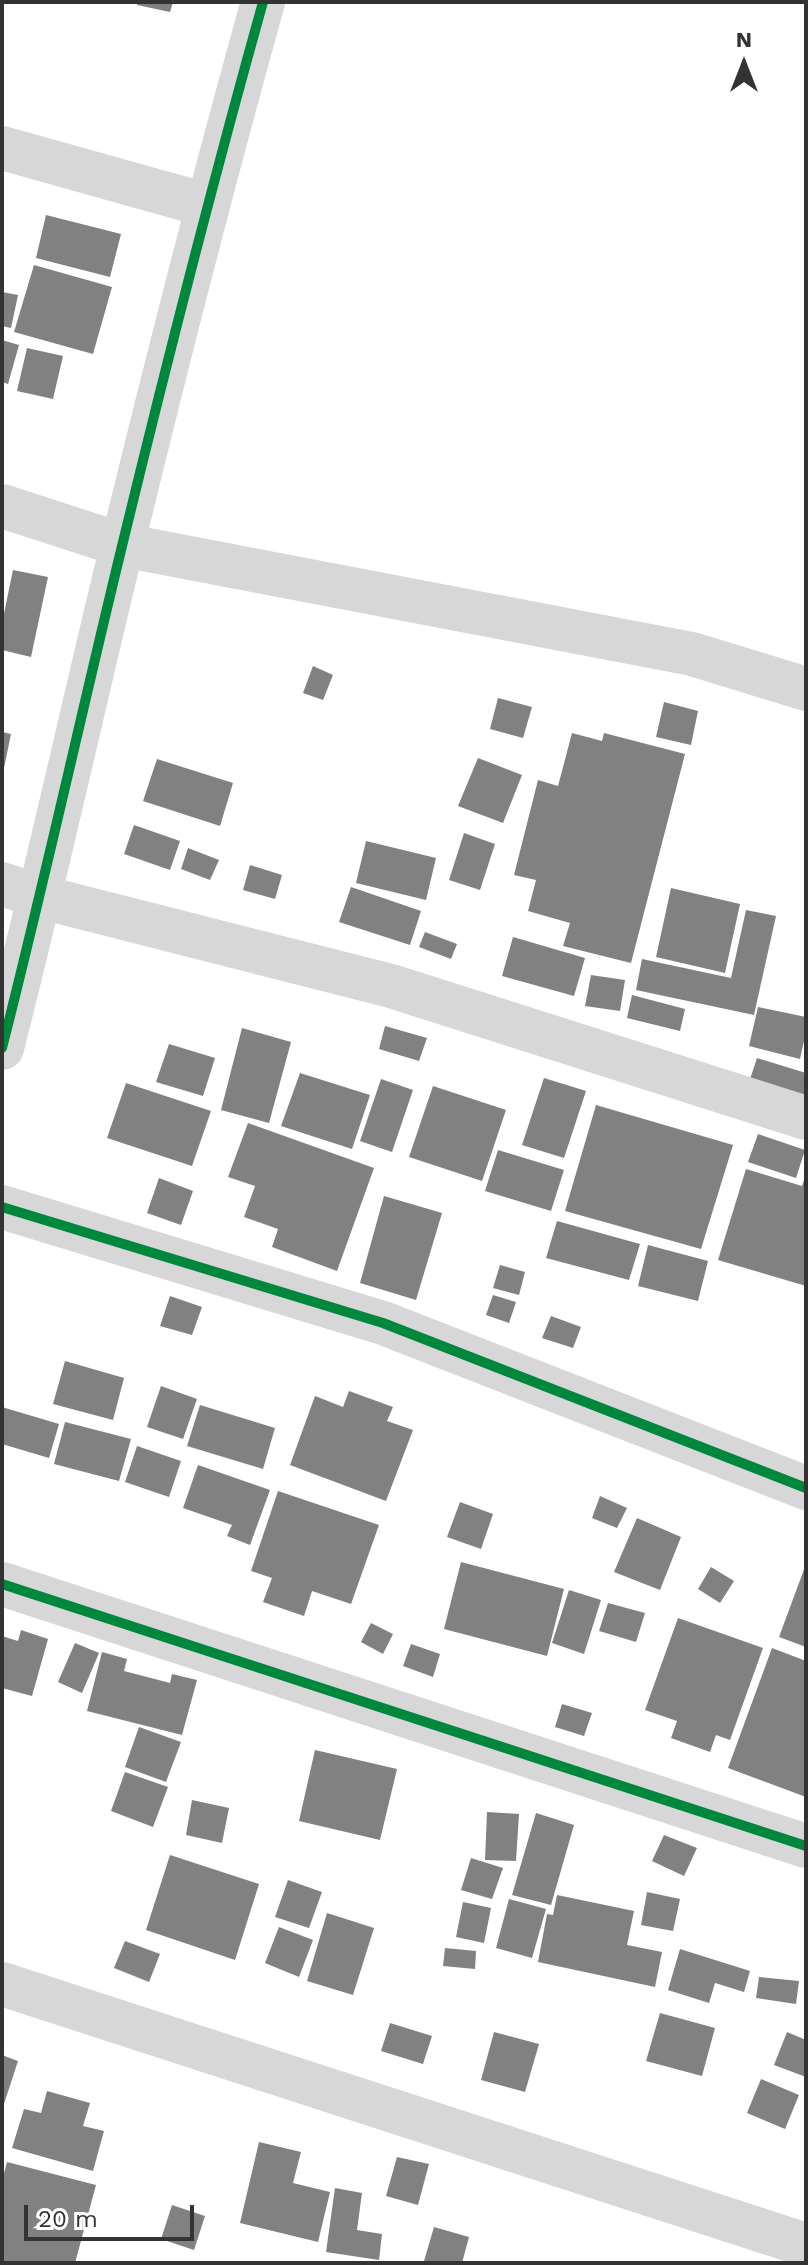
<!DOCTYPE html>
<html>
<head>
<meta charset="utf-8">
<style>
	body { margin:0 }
	#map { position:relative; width:808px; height:2265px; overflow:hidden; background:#fff; font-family:"Work Sans",sans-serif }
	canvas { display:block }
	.frame { position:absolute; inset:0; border:4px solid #333; pointer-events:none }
	.north { position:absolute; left:704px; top:24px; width:80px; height:80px; -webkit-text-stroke:6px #fff; paint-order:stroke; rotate:0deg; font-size:22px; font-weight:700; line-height:32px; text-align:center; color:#333 }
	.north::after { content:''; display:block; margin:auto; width:28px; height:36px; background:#333; clip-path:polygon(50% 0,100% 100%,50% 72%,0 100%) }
	.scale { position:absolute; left:24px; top:2205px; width:170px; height:36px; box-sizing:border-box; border:4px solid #333; border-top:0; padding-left:10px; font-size:24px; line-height:28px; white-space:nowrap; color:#333; -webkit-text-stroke:6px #fff; paint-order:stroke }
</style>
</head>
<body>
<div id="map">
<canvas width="808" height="2265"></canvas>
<div class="frame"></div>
<div class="north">N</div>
<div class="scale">20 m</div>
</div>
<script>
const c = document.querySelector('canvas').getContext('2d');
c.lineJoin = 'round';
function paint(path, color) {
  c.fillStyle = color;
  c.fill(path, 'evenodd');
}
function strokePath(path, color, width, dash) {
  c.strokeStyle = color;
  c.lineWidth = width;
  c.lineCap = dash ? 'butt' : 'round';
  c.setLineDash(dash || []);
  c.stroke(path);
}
paint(new Path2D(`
	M138 2H173L170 12 137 5Z
	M46 215 121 234 110 277 36 258Z
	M34 265 112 287 93 354 14 332Z
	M2 292 18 295 11 328 2 326Z
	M2 340 19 345 8 384 2 382Z
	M27 348 63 356 53 399 17 391Z
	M13 570 48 577 31 657 2 650V623Z
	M313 666 333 675 323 700 303 693Z
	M498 698 532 707 523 738 490 729Z
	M664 702 698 711 691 745 656 737Z
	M2 732 11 734 3 773H2Z
	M572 733 602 741 604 733 685 754 631 963 563 946 570 923 528 911 536 880 514 875 538 780 558 786Z
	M478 758 522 775 503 823 458 806Z
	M157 759 233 783 220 826 143 801Z
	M134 825 180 841 170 870 124 854Z
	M464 833 495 844 480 890 449 880Z
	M366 841 436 858 426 900 356 883Z
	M188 848 219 860 210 880 181 869Z
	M250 865 282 875 275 899 243 890Z
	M351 887 421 911 410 945 339 922Z
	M671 888 740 904 725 973 656 957Z
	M746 910 776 916 754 1015 636 990 642 959 731 978Z
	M425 932 457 944 451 959 419 947Z
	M513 937 585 958 574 996 502 976Z
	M591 975 625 980 620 1011 585 1006Z
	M632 995 685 1009 680 1031 627 1018Z
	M758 1007 806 1017V1032L800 1059 749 1046Z
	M385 1026 427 1038 419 1061 379 1049Z
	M242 1028 291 1042 269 1123 221 1110Z
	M169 1044 215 1058 203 1096 156 1082Z
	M757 1058 806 1073V1097L750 1079Z
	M300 1073 370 1095 352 1149 281 1126Z
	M544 1078 586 1091 564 1158 522 1145Z
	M381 1079 413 1090 392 1152 360 1141Z
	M126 1083 211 1111 192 1166 107 1138Z
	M433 1086 506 1110 482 1181 409 1157Z
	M596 1105 733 1145 701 1249 565 1211Z
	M248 1123 374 1168 337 1271 272 1247 278 1229 244 1217 255 1186 228 1177Z
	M758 1134 805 1150 796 1178 748 1162Z
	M498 1150 564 1170 551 1211 485 1191Z
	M746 1169 802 1186 806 1174V1286L718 1260Z
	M159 1178 193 1191 181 1225 147 1213Z
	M384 1196 442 1213 416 1300 360 1283Z
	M557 1221 640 1244 629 1280 546 1258Z
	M648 1245 708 1261 698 1301 638 1286Z
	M500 1265 525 1272 519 1295 493 1288Z
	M493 1295 516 1302 509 1323 486 1315Z
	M170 1296 202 1307 192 1335 160 1326Z
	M551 1316 581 1327 573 1348 542 1338Z
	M65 1361 124 1378 113 1420 53 1404Z
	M161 1386 197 1399 183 1439 147 1427Z
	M349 1391 393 1407 387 1421 413 1430 386 1501 290 1465 315 1396 343 1407Z
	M200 1405 275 1428 263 1469 187 1446Z
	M2 1407 59 1424 49 1458 2 1444Z
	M65 1422 131 1439 119 1481 54 1464Z
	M137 1446 181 1461 169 1497 125 1482Z
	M198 1465 270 1490 250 1545 227 1536 232 1525 183 1508Z
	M278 1491 379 1525 351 1604 312 1591 304 1616 263 1602 272 1578 251 1571Z
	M600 1496 627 1508 617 1528 592 1518Z
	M460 1502 493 1514 481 1549 447 1537Z
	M637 1518 681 1537 660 1590 614 1572Z
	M461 1562 564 1589 547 1656 444 1629Z
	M806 1564V1647L779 1637Z
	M711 1567 734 1581 720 1603 698 1589Z
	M569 1590 601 1600 584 1654 552 1643Z
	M608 1603 645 1613 636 1642 599 1631Z
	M678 1618 763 1648 730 1740 716 1735 710 1752 671 1738 677 1721 645 1710Z
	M371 1623 393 1634 383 1654 361 1642Z
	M21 1630 48 1639 32 1696 2 1688V1636L18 1641Z
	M75 1643 99 1653 82 1693 58 1682Z
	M411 1644 440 1654 433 1677 403 1666Z
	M772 1648 806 1661V1797L728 1768Z
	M102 1652 127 1659 124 1671 170 1683 172 1674 197 1680 182 1735 87 1711Z
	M562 1704 592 1713 584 1736 555 1727Z
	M139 1727 181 1742 166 1782 125 1767Z
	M315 1750 397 1769 380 1840 299 1821Z
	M125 1772 168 1787 153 1827 111 1811Z
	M192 1800 229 1808 222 1843 186 1835Z
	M487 1812 519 1814 516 1861 485 1860Z
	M536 1813 574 1825 551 1905 512 1895Z
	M664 1835 697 1848 684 1876 652 1861Z
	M170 1855 259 1884 235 1960 146 1930Z
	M471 1858 503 1868 492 1899 461 1890Z
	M288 1880 322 1892 309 1928 275 1917Z
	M647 1892 680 1899 673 1931 641 1925Z
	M557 1895 634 1911 627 1945 662 1952 655 1987 538 1962 547 1914 553 1915Z
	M509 1899 546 1909 532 1958 496 1948Z
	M463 1902 491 1908 484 1943 456 1937Z
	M327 1913 374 1928 353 1995 307 1981Z
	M279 1927 313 1940 299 1977 265 1963Z
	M125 1941 160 1954 149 1982 114 1968Z
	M445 1948 476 1951 475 1969 443 1966Z
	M680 1949 750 1971 744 1992 715 1983 709 2003 668 1990Z
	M759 1977 799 1981 796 2004 756 1998Z
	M660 2013 715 2028 702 2076 646 2061Z
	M390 2023 432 2036 423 2064 381 2051Z
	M494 2032 539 2044 525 2092 481 2080Z
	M787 2032 806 2040V2077L774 2065Z
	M2 2055 18 2061 3 2107H2Z
	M761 2079 799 2095 785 2129 747 2113Z
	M47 2091 90 2103 83 2126 104 2131 93 2171 12 2148 24 2109 41 2113Z
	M259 2142 301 2152 293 2183 330 2192 318 2242 240 2223Z
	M397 2157 429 2164 418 2205 386 2196Z
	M7 2162 96 2185 75 2263 2 2262V2181Z
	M335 2188 362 2193 357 2230 382 2234 379 2260 326 2252Z
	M172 2205 205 2216 194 2250 161 2239Z
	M434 2227 469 2237 462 2263 424 2261Z`), '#818181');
strokePath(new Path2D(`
	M2 148 206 205
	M2 506 122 545 692 654 806 689
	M2 884 41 897 391 986 806 1118
	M2 1048C45 880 82 710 123 542 167 361 213 181 263 2
	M2 1207 383 1323 806 1488
	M2 1584 806 1846
	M2 1984 806 2245`), '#d7d7d7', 44);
strokePath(new Path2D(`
	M2 1048C45 880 82 710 123 542 167 361 213 181 263 2
	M2 1207 383 1323 806 1488
	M2 1584 806 1846`), '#00873e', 10);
</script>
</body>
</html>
